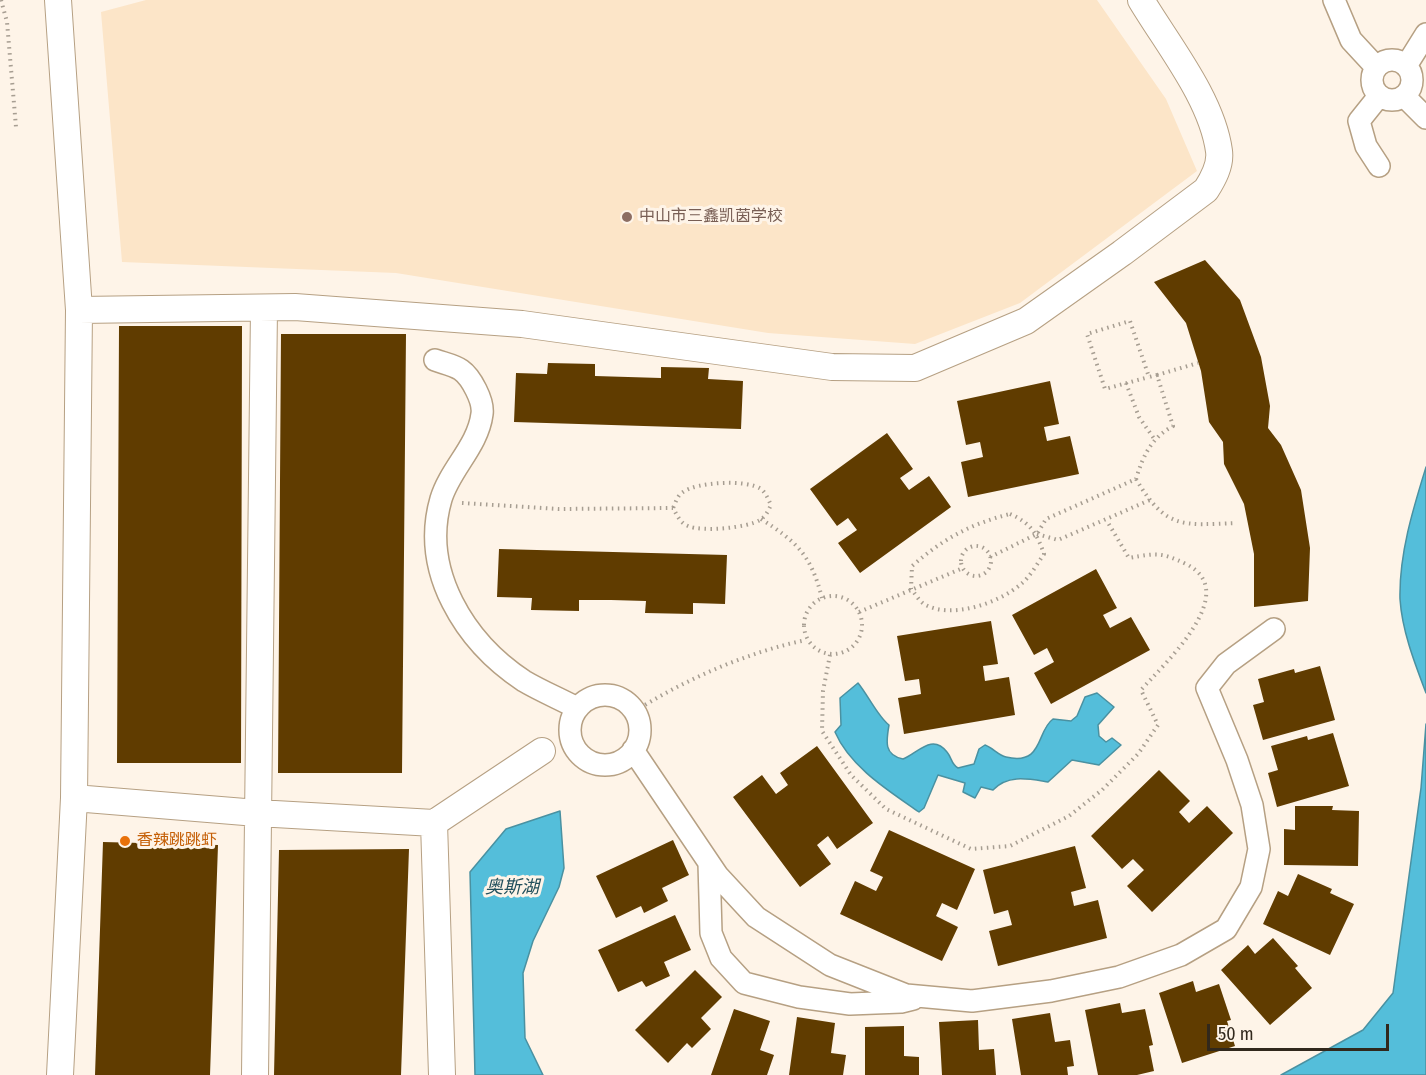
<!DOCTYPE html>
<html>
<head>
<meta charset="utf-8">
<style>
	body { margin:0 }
	#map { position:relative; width:1426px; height:1075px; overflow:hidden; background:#fef4e8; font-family:"Fira Sans Condensed",sans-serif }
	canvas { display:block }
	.scale { position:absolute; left:1207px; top:1024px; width:182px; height:27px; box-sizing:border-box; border:3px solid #31281c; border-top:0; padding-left:8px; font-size:18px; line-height:21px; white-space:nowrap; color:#31281c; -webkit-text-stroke:4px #fef4e8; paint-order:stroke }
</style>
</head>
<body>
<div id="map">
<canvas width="1426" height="1075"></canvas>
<div class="scale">50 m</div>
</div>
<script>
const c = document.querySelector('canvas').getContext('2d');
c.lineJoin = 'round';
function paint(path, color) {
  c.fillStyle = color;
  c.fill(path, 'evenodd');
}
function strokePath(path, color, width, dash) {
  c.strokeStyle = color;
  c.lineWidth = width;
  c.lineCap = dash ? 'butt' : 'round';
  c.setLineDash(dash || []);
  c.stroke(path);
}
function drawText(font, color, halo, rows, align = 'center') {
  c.font = font + ' "Fira Sans Condensed","Noto Sans SC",sans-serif';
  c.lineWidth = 6;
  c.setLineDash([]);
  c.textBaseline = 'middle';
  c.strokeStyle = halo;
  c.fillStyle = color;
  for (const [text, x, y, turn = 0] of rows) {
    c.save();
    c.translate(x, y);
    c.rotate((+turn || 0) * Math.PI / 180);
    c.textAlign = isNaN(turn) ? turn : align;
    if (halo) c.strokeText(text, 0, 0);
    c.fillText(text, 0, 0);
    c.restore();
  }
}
paint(new Path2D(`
	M146 0H1097L1166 99 1197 171 1020 303 915 344 768 333 396 273 122 262 101 12Z`), '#fce5c8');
const water = new Path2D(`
	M1426 467V693C1415 664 1402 631 1400 599 1399 554 1413 509 1426 467Z
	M858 683C868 695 878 717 889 725 886 742 884 755 903 759 918 753 932 733 947 752 952 758 951 764 958 768L974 764 979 749 985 745C993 748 998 755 1006 757 1044 766 1036 731 1053 719L1071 721 1077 716 1085 697 1097 693 1114 707 1098 725 1099 736 1106 742 1112 738 1121 745 1099 765 1072 760 1048 782C1029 779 1008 774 993 790L981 787 975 798 963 792 965 783 938 775 924 808 919 812C889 791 850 767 835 732L841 725 840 698Z
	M1426 724V1075H1281L1363 1030 1393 993 1421 788Z
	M560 811 564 868 559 887 533 941 523 973 525 1038 543 1075H475L470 872 506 829Z`);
paint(water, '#54beda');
strokePath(water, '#4a91a1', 1.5);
paint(new Path2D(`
	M1205 260 1240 300 1261 357 1270 406 1268 428 1281 445 1301 490 1310 548 1308 601 1254 607V554L1244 504 1224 464 1223 442 1209 422 1201 371 1186 323 1154 282Z
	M119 326H242L241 763H117Z
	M281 334H406L402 773H278Z
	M548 363 595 364V376L661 378V367L709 368 708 379 743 381 741 429 514 422 516 373 547 374Z
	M1050 381 1059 424 1044 427 1047 441 1070 436 1079 474 968 497 961 462 983 457 980 442 966 445 957 401Z
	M887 433 913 469 900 478 909 490 929 476 951 507 860 573 838 543 857 530 848 518 837 526 810 489Z
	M499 549 727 555 725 604 693 603V614L645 613 646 601 611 600H579V611L531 610 532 598 497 597Z
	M1096 569 1117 608 1103 615 1110 628 1131 617 1150 650 1051 704 1034 673 1054 662 1047 648 1034 655 1012 615Z
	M991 621 998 664 983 666 985 681 1009 677 1015 715 904 734 898 698 921 694 919 679 905 681 897 636Z
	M1320 666 1335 720 1263 740 1253 705 1264 702 1258 679 1294 669 1295 673Z
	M1333 733 1349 786 1277 807 1268 773 1278 770 1271 746 1307 736 1308 740Z
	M817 746 873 823 837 849 828 836 817 845 831 864 800 887 733 797 762 775 776 794 788 785 780 773Z
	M1159 770 1190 801 1179 812 1189 823 1207 806 1233 833 1152 912 1127 886 1144 870 1133 859 1122 869 1091 836Z
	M1295 806H1333L1332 810 1359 811 1358 866 1284 865V829L1295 830Z
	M889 830 975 869 957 910 942 903 936 916 958 927 942 961 840 914 855 881 876 891 883 877 870 871Z
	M673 840 689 875 662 888 668 901 644 913 641 906 616 918 596 876Z
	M103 842 218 845 210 1075H95Z
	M1075 846 1086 888 1071 892 1074 906 1098 900 1107 938 998 966 989 931 1012 925 1008 910 994 914 983 870Z
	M409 849 401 1075H274L279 850Z
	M1298 874 1332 889 1330 893 1354 904 1330 955 1263 924 1278 891 1288 896Z
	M675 915 691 950 664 962 670 976 646 987 642 981 618 992 598 950Z
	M1273 938 1298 966 1295 968 1312 988 1270 1025 1221 970 1248 945 1255 954Z
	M695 970 722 997 701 1018 711 1029 692 1048 687 1043 668 1063 635 1030Z
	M1193 981 1196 992 1219 984 1231 1020 1227 1021 1235 1046 1182 1063 1159 993Z
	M1120 1003 1122 1013 1145 1009 1153 1045 1149 1046 1154 1071 1137 1075H1098L1085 1010Z
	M734 1009 770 1021 760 1050 774 1055 767 1075H711Z
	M1050 1013 1055 1042 1070 1040 1074 1066 1067 1067 1068 1075H1021L1012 1019Z
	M797 1017 835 1023 831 1053 846 1055 843 1075H789Z
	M978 1020 979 1050 994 1049 996 1075H942L939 1022Z
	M904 1026V1056L919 1057V1075H865V1027Z`), '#603c00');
const minor = new Path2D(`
	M1334 0 1351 40 1376 67
	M1372 80a20 20 0 1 1 40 0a20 20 0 1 1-40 0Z
	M1406 66 1426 34
	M1404 96 1426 118
	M1379 166 1366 146 1359 121 1379 96
	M435 360C443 363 454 365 461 370 471 377 484 401 482 414 478 446 450 469 441 499 420 571 465 642 524 681 541 691 560 699 577 708
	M570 730a35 35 0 1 1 70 0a35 35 0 1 1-70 0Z
	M633 750 718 876 756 917 830 965 906 995 972 1001 1051 991 1119 977 1181 955 1226 929 1251 887 1259 849 1252 805 1237 760 1207 688 1226 664 1274 629
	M709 863 711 933 721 958 744 983 799 997 850 1004 901 1002 913 999`);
const tertiary = new Path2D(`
	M58 0 79 310 74 798 60 1075
	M79 310 295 307 522 324 832 367 915 368 1026 321 1122 253 1206 190C1213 179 1221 165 1219 151 1212 99 1168 45 1141 0
	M74 798 257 813 434 823 542 751
	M434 823 442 1075
	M255 1075 264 308`);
strokePath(minor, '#b6a083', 24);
strokePath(tertiary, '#b6a083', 28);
strokePath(new Path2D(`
	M1 0 7 22 16 127
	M1157 375 1198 363
	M1126 383 1139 417 1155 440
	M1136 479C1166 530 1183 525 1236 523
	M462 503 558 509 673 508C677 515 680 523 688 526 702 532 747 528 760 520 766 516 768 511 771 505 768 499 766 493 761 489 746 479 697 482 683 492 677 496 676 502 673 508
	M1010 514C1031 523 1037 534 1044 554 1037 564 1030 577 1021 584 999 603 951 620 924 604 919 601 915 593 911 589L912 566C943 539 970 524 1010 514Z
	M761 519C797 542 811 555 822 598
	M1037 534 1058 540 1150 500
	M961 561a15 15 0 1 1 30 0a15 15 0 1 1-30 0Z
	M990 557 1037 534 1046 519 1136 479C1143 456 1151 438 1173 426L1157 375 1149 377 1130 321 1087 334 1105 389 1149 377
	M804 625a29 29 0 1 1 58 0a29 29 0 1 1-58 0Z
	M859 612 963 568
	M830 655 823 691 822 731 851 775 886 809 971 849 1010 846 1069 816 1102 790 1138 754 1158 725 1141 690C1164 664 1243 592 1186 564 1161 552 1157 553 1129 558L1107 521
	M635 711C686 679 748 652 806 640`), '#a79e92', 4, [1.5, 4.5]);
strokePath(minor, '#fff', 21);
strokePath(tertiary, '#fff', 26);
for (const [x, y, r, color] of [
	[627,217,6,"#8d6e63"],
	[125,841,6,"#e8710a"]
]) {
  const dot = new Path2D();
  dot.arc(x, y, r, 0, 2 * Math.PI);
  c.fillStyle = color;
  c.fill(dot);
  strokePath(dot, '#fef4e8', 2);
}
drawText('16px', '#785e54', '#fef4e8', [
	["中山市三鑫凯茵学校",639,217]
], 'left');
drawText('16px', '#c56008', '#fef4e8', [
	["香辣跳跳虾",137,841]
], 'left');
drawText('italic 18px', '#22505c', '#fef4e8', [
	["奥斯湖",512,888]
]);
</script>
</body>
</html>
